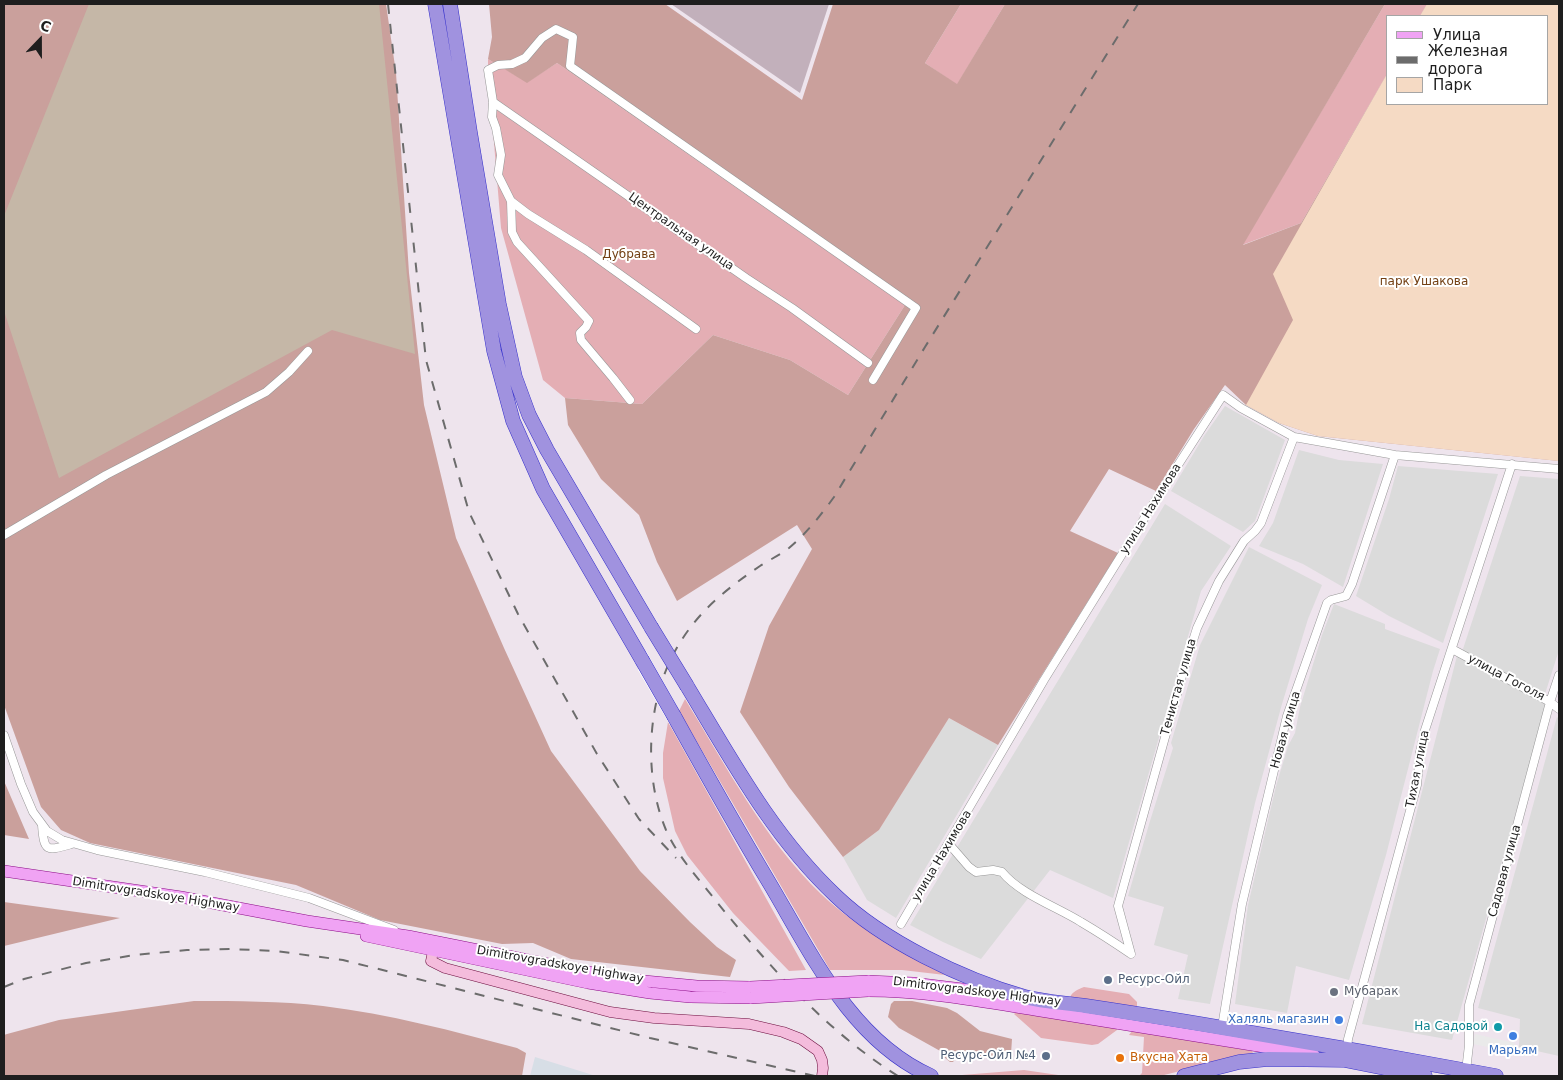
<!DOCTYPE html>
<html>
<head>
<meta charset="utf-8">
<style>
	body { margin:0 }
	#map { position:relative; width:1563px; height:1080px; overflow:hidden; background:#eee4ed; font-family:"DejaVu Sans",sans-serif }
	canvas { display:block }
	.frame { position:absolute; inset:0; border:5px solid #1e1e1e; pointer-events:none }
	.legend { position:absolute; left:1386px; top:15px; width:162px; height:90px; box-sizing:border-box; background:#fff; border:1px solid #a5a5a5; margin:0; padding:6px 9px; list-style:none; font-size:15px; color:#1e1e1e }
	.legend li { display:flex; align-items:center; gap:10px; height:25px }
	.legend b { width:25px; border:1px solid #a5a5a5 }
	.north { position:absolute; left:15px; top:15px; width:50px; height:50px; -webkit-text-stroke:4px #fff; paint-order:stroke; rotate:22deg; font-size:14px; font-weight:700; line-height:20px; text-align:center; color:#1e1e1e }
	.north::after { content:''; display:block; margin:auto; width:18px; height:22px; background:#1e1e1e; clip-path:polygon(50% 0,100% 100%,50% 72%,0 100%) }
</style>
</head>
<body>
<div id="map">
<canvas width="1563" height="1080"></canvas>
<div class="frame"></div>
<ul class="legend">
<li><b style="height:6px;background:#f0a3f4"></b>Улица</li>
<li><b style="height:6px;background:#6c6c6c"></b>Железная дорога</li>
<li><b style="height:14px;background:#f5dac4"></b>Парк</li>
</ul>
<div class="north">С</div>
</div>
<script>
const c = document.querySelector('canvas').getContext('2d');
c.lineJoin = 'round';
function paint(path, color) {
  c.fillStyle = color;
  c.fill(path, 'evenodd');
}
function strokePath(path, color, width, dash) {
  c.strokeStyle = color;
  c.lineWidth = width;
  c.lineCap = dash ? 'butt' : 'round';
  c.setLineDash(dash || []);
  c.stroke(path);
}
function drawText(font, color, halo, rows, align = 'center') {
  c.font = font + ' "DejaVu Sans",sans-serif';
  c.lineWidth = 4;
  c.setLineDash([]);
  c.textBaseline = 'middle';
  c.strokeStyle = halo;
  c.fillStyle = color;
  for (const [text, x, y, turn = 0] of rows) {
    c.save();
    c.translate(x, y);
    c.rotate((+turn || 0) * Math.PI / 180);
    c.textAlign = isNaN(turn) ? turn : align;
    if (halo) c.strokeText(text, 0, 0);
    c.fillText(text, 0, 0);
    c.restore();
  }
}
paint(new Path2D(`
	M1225 406 1285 440 1255 521 1243 532 1171 491 1204 436Z
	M1299 450 1339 460 1383 464 1343 587 1303 564 1259 546 1273 523Z
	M1398 466 1498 474 1443 643 1389 616 1356 596 1389 499Z
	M1520 476 1559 479V650L1545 694 1462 652Z
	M1165 504 1231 546 1201 591 1113 898 1050 870 981 959 943 942 910 925Z
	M1249 547 1322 585 1308 619 1282 704 1255 803 1210 1004 1178 999 1188 955 1154 945 1164 907 1128 896 1150 821 1173 748 1171 743 1200 645Z
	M1334 604 1385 624V629L1440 649 1433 671 1386 855 1349 980 1296 966 1287 1013 1235 1004 1248 905 1276 786 1288 746 1295 733 1300 707 1322 635Z
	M1457 656 1502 679 1546 705 1452 1040 1362 1024Z
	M1557 717 1559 719V1056L1519 1047 1520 1019 1478 1008Z
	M949 718 998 745 896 918 867 900 843 857 879 830Z`), '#dbdbdb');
paint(new Path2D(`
	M535 1057 596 1076H530Z`), '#d7dee6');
paint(new Path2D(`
	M671 4H829L800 93Z`), '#c2b0bb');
paint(new Path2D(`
	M961 4H1005L957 85 925 63Z
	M1385 4H1427L1420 16H1387V74L1301 223 1242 245Z
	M488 59 527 82 557 63 905 305 848 395 790 360 713 335 642 404 565 398 543 380 501 228 488 70Z
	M685 699C726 766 764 839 821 894 858 929 902 951 945 975L902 970H830L679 711Z
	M668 722 806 970 789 971 733 913 687 855 675 831 663 778V753Z
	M1084 987 1129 994 1137 1002V1008L1070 998C1071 992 1079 989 1084 987Z
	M1017 1011 1116 1027 1117 1030 1098 1044 1092 1045 1041 1038 1014 1014Z
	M1133 1030 1252 1051 1253 1053 1160 1076H1139L1142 1073 1144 1037 1129 1035Z
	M1024 1070 1065 1076H960L962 1075Z`), '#e4aeb4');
paint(new Path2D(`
	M4 4H386L396 73 409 273 424 405 456 538 504 648 551 751 640 871 690 922 717 947 736 960 730 977 571 959 533 943 502 944 380 920 296 885 90 843 61 830 41 807 4 705Z
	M489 4H665L802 100 833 4H961L925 63 957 84 1005 4H1385L1243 245 1301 223 1387 74V104H1547V16H1420L1427 4H1559V461L1318 436 1279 423 1246 405 1225 385 1194 429 1156 491 1109 469 1070 531 1118 553 998 745 949 718 879 830 843 857 789 787 740 712 769 626 812 549 797 525 677 601 657 562 639 515 601 479 568 425 565 398 642 404 713 335 790 360 848 395 905 305 557 63 527 83 488 59 492 37Z
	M4 781 29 839 4 835Z
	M4 902 120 918 4 946Z
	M194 1001C237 1001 280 1001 323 1006 389 1014 453 1031 517 1048L526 1053 522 1076H4V1035L7 1034 59 1020Z
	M894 1001H912L947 1008 957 1013 980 1031 1012 1039 1011 1054C1003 1059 996 1055 987 1056 983 1056 979 1059 975 1059 963 1058 963 1050 953 1062H950L944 1057 945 1054 942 1052 899 1028 888 1017 891 1004Z`), '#caa09c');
paint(new Path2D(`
	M89 4H379L415 354 332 330 59 478 4 311V216Z`), '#c5b7a7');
paint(new Path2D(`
	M1427 4H1559V461L1318 436 1279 423 1246 405 1293 320 1273 274 1387 74V104H1547V16H1420Z`), '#f5dac4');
paint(new Path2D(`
	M1475 1034 1515 1043 1513 1052 1473 1044Z`), '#eaeaea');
paint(new Path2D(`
	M646 651 677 706 670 725 638 670Z`), '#fff');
const street = new Path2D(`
	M493 102 746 278 792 308 868 363
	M511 201 528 214 586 250 696 329
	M630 400 613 378 581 340 580 333 586 327 589 321 517 242 512 232 511 201 498 175 501 155 496 128 492 117 493 102 488 70 498 65 512 64 525 58 542 38 556 29 573 37 570 66 916 308 873 380
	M4 535 106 475 266 392 289 372 308 351
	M1452 649 1550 702 1559 709
	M4 735 21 784 33 812 47 831 62 840 97 850 205 872 309 898 394 930
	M42 825C44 853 47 851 72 844
	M949 844 969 867 976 872 993 870 1002 872C1020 894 1057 907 1081 922 1098 932 1115 943 1131 954
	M901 924 1044 680 1160 493 1223 395 1241 408 1294 437 1395 455 1559 469
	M1131 954 1118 906 1184 669 1197 628 1219 581 1244 541 1255 531 1261 523 1294 437
	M1222 1027 1242 904 1287 716 1327 603 1331 600 1346 596 1352 584 1395 455
	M1347 1050 1348 1039 1417 785 1420 752 1425 730 1512 464
	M1466 1071 1469 1045V1005L1550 702 1559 675`);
const secondary = new Path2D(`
	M435 942 431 961 445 968 610 1012 654 1018 749 1024 783 1032 801 1039 818 1051 822 1060 823 1068 822 1076`);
const primary = new Path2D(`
	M4 871 181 897 307 921 408 936 623 979 697 986 750 987
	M366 936 588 983 650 993 690 997 751 998
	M868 981 913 983 1004 994
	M868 991C926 991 984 1002 1041 1011 1132 1025 1223 1040 1314 1055`);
const highway = new Path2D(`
	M435 4 494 351 513 421 543 489 642 660
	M450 4 470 132 499 304 515 377 529 415 547 450 651 627
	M687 686C731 759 773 837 836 896 883 941 962 979 1025 997 1044 1002 1066 1003 1086 1006 1132 1013 1178 1020 1223 1028 1314 1043 1405 1059 1496 1076
	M674 716C705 772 737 829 770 884 812 955 852 1041 931 1076
	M1184 1076 1239 1062 1268 1059 1344 1060 1425 1076`);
strokePath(street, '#989898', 9);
strokePath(secondary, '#6c0d3e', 11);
strokePath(primary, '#8b0c86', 12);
strokePath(highway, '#3732cb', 15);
strokePath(street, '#fff', 8);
strokePath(secondary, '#f4bcdc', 10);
strokePath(primary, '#f0a3f4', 11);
strokePath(highway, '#a092df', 14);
strokePath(new Path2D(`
	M388 4 426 360 469 512 518 614 597 754 639 819 676 858
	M4 987 24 979 86 963 135 955 187 950 231 949 276 951 343 960 650 1038 815 1076
	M898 1076C826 1031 769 966 716 901 698 878 678 857 666 830 642 773 647 693 681 641 701 609 729 587 760 566 769 560 780 555 789 548 806 534 821 515 834 497L925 347 1138 4`), '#6c6c6c', 2, [10, 10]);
const primaryBridge = new Path2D(`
	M750 987 868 981
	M751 998 868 991`);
const highwayBridge = new Path2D(`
	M651 627 687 686
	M642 660 674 716`);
strokePath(primaryBridge, '#8b0c86', 12, []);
strokePath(highwayBridge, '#3732cb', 15, []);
strokePath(primaryBridge, '#f0a3f4', 11);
strokePath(highwayBridge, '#a092df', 14);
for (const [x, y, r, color] of [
	[1108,980,5,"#5c6f8a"],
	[1334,992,5,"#6b7280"],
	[1339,1020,5,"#3f7fe0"],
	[1498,1027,5,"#0f9aa8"],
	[1513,1036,5,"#3f7fe0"],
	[1046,1056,5,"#5c6f8a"],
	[1120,1058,5,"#e8710a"]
]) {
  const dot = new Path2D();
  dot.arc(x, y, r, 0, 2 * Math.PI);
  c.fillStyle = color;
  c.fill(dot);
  strokePath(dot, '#fff', 2);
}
drawText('12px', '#1e1e1e', '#fff', [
	["Центральная улица",681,232,35],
	["улица Нахимова",1151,509,-58],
	["улица Гоголя",1506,678,28],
	["Тенистая улица",1179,687,-74],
	["Новая улица",1286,730,-74],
	["Тихая улица",1418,769,-79],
	["улица Нахимова",942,856,-59],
	["Садовая улица",1505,871,-75],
	["Dimitrovgradskoye Highway",156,895,9],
	["Dimitrovgradskoye Highway",560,965,10],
	["Dimitrovgradskoye Highway",977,992,7]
]);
drawText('12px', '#734014', '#fff', [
	["Дубрава",629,255],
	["парк Ушакова",1424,282]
]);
drawText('12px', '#4e5e75', '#fff', [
	["Ресурс-Ойл",1118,980],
	["Ресурс-Ойл №4",1036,1056,"right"]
], 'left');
drawText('12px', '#5b616d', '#fff', [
	["Мубарак",1344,992]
], 'left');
drawText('12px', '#366cbe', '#fff', [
	["Халяль магазин",1329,1020],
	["Марьям",1513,1051,"center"]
], 'right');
drawText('12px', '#0d838f', '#fff', [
	["На Садовой",1488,1027]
], 'right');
drawText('12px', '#c56008', '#fff', [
	["Вкусна Хата",1130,1058]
], 'left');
</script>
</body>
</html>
